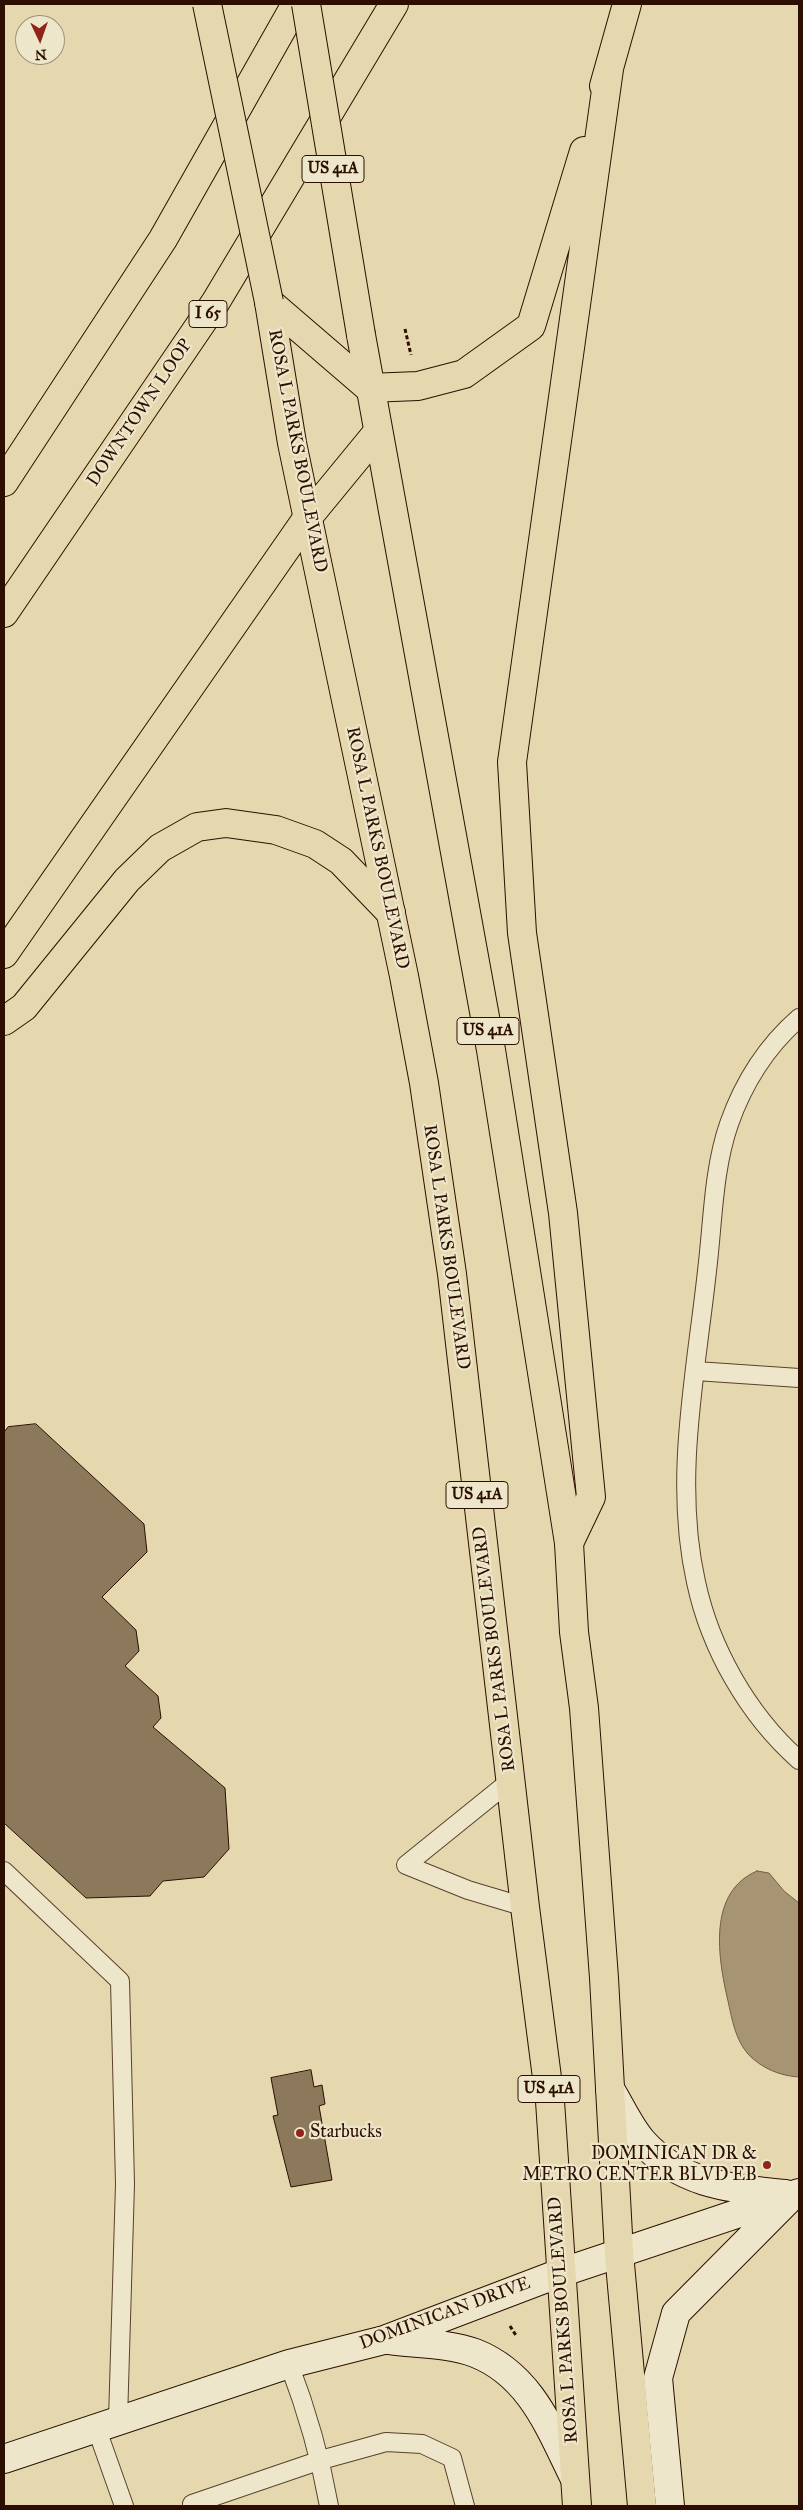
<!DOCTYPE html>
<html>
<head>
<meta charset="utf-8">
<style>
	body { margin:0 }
	#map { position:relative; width:803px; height:2510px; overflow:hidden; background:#e5d8ae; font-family:"IM FELL Great Primer",serif }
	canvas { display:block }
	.frame { position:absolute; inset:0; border:5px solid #2c0f00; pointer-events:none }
	.north { position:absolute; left:15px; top:15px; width:50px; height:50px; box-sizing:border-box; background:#eee6ca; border:1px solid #a09079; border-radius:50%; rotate:177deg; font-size:14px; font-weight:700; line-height:20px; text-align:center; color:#2c0f00 }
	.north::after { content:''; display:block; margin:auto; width:18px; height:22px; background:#8f2418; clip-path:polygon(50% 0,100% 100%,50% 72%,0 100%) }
</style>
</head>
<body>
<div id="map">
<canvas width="803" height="2510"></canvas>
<div class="frame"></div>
<div class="north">N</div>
</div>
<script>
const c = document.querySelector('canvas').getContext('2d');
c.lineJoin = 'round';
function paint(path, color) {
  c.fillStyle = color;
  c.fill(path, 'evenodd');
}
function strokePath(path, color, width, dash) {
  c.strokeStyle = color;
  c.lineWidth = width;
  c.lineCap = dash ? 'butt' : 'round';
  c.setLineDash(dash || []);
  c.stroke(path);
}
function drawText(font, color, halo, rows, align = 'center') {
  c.font = font + ' "IM FELL Great Primer",serif';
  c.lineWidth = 4.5;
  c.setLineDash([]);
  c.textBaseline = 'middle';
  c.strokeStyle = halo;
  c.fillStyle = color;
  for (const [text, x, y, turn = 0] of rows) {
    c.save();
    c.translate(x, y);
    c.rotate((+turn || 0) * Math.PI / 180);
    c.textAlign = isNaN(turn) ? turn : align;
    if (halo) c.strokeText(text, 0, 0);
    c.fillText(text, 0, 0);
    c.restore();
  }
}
const water = new Path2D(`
	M757 1871 769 1873 784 1891 799 1903V2077C780 2076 761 2068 748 2054 735 2039 732 2019 728 2001 718 1958 707 1892 757 1871Z`);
paint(water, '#a69473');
strokePath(water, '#755f45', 1);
const building = new Path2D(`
	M36 1424 144 1524 147 1552 102 1597 136 1630 139 1651 125 1666 158 1696 161 1718 153 1727 225 1788 229 1849 204 1877 163 1881 150 1896 86 1898 4 1823V1432L8 1427Z
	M311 2070 314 2087 322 2085 325 2104 319 2106 332 2180 291 2187 273 2116 278 2115 271 2078Z`);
paint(building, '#8c785a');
strokePath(building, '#2c0f00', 1);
const lane = new Path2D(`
	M799 1018C767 1046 743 1084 729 1124 713 1170 713 1222 707 1271 696 1373 673 1480 696 1582 710 1648 748 1715 799 1760
	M696 1371 799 1378
	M510 1781 406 1865 468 1890 525 1907
	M4 1871 120 1981 125 2184 118 2420
	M289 2364C307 2411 320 2456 329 2506
	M96 2427 124 2506
	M192 2504 321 2460 386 2442 422 2444 452 2458 465 2506`);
const secondary = new Path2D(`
	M610 2089C620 2105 629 2126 642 2141 681 2185 730 2188 785 2194
	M388 2340C416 2344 448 2343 475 2353 531 2375 550 2429 575 2479
	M4 2459 289 2364 384 2340 560 2273 799 2193
	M670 2506 658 2378 676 2313 789 2199`);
const primary = new Path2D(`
	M269 302 292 443 404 976 424 1083 452 1274 525 1907 550 2101 577 2506
	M361 335 491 1050 569 1543 574 1632 584 1708 604 1978 619 2253 642 2506`);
const highway = new Path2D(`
	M604 86 627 4
	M269 302 369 388 418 386 464 374 531 326 584 151
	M4 482 163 239 296 4
	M4 613 215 303 394 4
	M4 954 308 517 377 433
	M4 1021 24 1007 127 880 160 848 197 827 226 823 276 830 315 844 341 861 391 913
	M569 1543 591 1497 563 1213 522 933 512 762 609 69`);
strokePath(lane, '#5a412c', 20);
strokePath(secondary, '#2c0f00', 30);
strokePath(primary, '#2c0f00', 30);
strokePath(highway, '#2c0f00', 30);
strokePath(new Path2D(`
	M405 329 411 355
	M510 2326 517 2337`), '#2c0f00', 3, [4, 2.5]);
strokePath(lane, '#eee6ca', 18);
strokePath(secondary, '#eee6ca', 28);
strokePath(primary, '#e5d8ae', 28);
strokePath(highway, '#e5d8ae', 28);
const primaryBridge = new Path2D(`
	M207 4 269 302
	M306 4 361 335`);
strokePath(primaryBridge, '#2c0f00', 30, []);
strokePath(primaryBridge, '#e5d8ae', 28);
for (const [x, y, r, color] of [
	[300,2133,5,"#8f2418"],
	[767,2165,5,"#8f2418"]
]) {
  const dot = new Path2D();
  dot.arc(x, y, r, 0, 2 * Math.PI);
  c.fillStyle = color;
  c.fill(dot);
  strokePath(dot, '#eee6ca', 2);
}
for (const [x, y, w] of [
	[333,169,62],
	[208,314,38],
	[488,1031,62],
	[477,1495,62],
	[549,2089,62]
]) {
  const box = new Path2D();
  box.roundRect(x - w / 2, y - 13.5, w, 27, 4);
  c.fillStyle = '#eee6ca';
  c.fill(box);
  strokePath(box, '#2c0f00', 1);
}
drawText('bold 16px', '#2c0f00', null, [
	["US 41A",333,169],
	["I 65",208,314],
	["US 41A",488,1031],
	["US 41A",477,1495],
	["US 41A",549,2089]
]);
drawText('18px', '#2c0f00', '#eee6ca', [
	["DOWNTOWN LOOP",140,413,-56],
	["ROSA L PARKS BOULEVARD",297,451,79],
	["ROSA L PARKS BOULEVARD",377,848,78],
	["ROSA L PARKS BOULEVARD",446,1247,82],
	["ROSA L PARKS BOULEVARD",495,1649,-97],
	["DOMINICAN DRIVE",445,2314,-20],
	["ROSA L PARKS BOULEVARD",564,2320,-94]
]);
drawText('18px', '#2c0f00', '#eee6ca', [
	["Starbucks",310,2133],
	["DOMINICAN DR &",757,2155,"right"],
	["METRO CENTER BLVD EB",757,2176,"right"]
], 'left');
</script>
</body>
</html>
